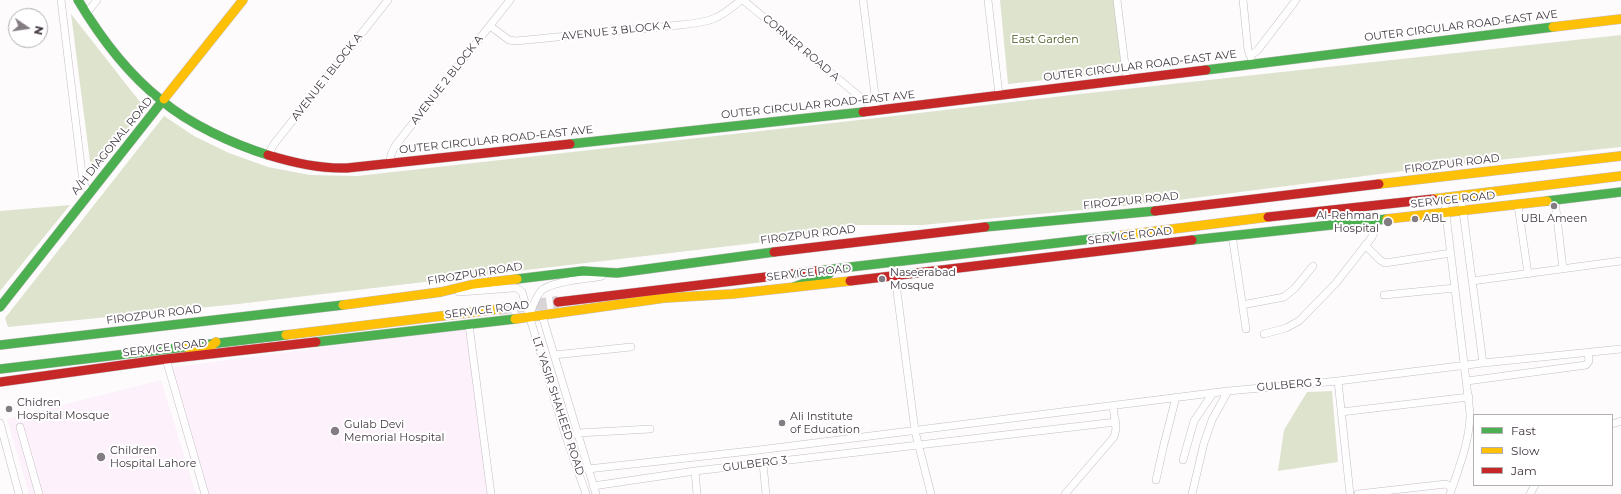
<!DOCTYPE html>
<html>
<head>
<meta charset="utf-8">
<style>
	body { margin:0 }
	#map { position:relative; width:1621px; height:494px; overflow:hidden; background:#fefbfd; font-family:Montserrat,sans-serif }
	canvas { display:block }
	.legend { position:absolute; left:1473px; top:414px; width:140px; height:72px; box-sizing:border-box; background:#fff; border:1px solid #b3afb3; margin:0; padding:5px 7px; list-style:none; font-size:12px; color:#423741 }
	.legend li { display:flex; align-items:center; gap:8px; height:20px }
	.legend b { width:20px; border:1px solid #b3afb3 }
	.north { position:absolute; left:8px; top:8px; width:40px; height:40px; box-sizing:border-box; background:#fff; border:1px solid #b3afb3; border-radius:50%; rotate:103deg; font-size:11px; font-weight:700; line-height:16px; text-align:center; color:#423741 }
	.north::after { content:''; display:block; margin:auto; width:14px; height:18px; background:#847c83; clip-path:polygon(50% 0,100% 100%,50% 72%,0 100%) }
</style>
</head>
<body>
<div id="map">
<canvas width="1621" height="494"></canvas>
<ul class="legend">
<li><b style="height:5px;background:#4caf50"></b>Fast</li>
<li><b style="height:5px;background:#ffc107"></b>Slow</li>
<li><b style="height:5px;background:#c62828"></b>Jam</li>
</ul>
<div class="north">N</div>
</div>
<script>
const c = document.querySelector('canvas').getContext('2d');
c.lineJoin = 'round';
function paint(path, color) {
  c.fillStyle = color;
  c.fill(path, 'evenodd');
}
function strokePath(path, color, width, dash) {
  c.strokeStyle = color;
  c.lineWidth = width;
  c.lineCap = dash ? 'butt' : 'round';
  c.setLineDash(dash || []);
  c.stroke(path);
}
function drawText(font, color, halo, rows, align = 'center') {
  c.font = font + ' Montserrat,sans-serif';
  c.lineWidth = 4;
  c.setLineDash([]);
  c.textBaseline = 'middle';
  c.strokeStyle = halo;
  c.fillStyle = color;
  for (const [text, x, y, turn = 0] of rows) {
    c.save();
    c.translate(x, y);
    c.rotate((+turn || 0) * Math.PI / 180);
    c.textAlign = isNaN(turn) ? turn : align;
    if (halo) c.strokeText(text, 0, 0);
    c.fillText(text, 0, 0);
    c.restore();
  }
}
paint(new Path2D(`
	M470 328 487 494H209L168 368Z
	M161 380 196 494H29L7 419Z`), '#fdf1fc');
paint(new Path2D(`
	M1000 0H1117L1127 71 1008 84Z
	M71 14 144 107 92 177Z
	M1621 35V147L1442 166 1155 203 922 225H857L811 235 764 242 238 304 8 327 5 318 164 116 194 136 229 153 268 167 310 175 357 176 877 118 1071 95Z
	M70 205 0 291V211Z
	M1332 391 1338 462 1278 471 1284 430 1307 392Z`), '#dee3ce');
strokePath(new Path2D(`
	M499 309 558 302`), '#d8d4d7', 12, [12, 6]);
const street = new Path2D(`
	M61 0 83 182 86 188 90 191
	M743 0 877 111
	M863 0 877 111
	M988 0 999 95
	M1117 0 1127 81
	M1243 0 1248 50 1251 58
	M86 14 97 0
	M490 26 509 40 516 41 680 25C710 22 718 20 741 0
	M1251 55 1257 51 1296 0
	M268 155 274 144 388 0
	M390 163 391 155 395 146 510 0
	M1461 196 1483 363 1621 349
	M1444 198 1470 413C1470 441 1459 467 1450 494
	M1555 201 1563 269
	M1518 205 1528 274
	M1232 235 1246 329
	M1365 245 1380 260 1385 263 1451 253
	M895 276 915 431 931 494
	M1472 281 1621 261
	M459 292 513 288H517L522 292 566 437 586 494
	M1384 295 1455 288
	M1242 305 1284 297 1295 288 1313 266
	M542 315 596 494
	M529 317C532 308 535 298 541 291 551 281 588 279 602 276
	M469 325 491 494
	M1264 334 1286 328 1299 321 1336 283 1372 237 1375 230 1377 220
	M554 355 631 347
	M166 359 205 494
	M1338 381 1350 494
	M1467 381 1586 365 1589 361 1588 352
	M1341 412 1469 397
	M0 423 19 494
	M1612 424 1621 421
	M20 427 39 494
	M566 437 578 433 650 429
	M1183 460 1194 421 1213 393
	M763 464 766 494
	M588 469 759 450 1228 391 1338 381 1483 363
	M695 471 697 494
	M1156 480 1164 444 1176 397
	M593 486 695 471 1116 422
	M1065 494 1114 437 1116 429 1113 406
	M1192 494 1204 443 1212 420 1228 391
	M1358 494 1446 484 1452 488
	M1530 494 1535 485`);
const fast = new Path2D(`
	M78 0C100 37 127 73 161 100 189 124 233 144 268 155
	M1206 70 1553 27
	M570 144 863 112
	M1547 201 1621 192
	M985 227 1155 211
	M1192 240 1387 219
	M816 271 1117 236
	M517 279 583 271 617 273 774 252
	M794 287 829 274
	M0 307 164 99
	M316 342 515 319
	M0 345 343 305
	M0 369 286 335`);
const slow = new Path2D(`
	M1553 27 1621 19
	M164 99 243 0
	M1379 184 1621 156
	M1433 199 1621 176
	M1387 219 1547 201
	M1117 236 1268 217
	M343 305 441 292 474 284 517 279
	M515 319 664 298 732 294 850 281
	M286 335 499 309
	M185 346 200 355 216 342`);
const jam = new Path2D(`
	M863 112 1206 70
	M268 155C294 163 320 169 347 168L570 144
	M1155 211 1379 184
	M1268 217 1433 199
	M774 252 985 227
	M850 281 1192 240
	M558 302 816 271
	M0 382 166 359 316 342`);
strokePath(street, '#c4bec3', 8);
strokePath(fast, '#c4bec3', 10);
strokePath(slow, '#c4bec3', 10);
strokePath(jam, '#c4bec3', 10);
strokePath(street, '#fffeff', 7);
strokePath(fast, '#4caf50', 9);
strokePath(slow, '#ffc107', 9);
strokePath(jam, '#c62828', 9);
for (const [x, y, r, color] of [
	[1554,206,4,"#847c83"],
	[1415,219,4,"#847c83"],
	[1388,222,5,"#847c83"],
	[882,279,4,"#847c83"],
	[9,409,4,"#847c83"],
	[782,423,4,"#847c83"],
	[335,431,5,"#847c83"],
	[101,457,5,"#847c83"]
]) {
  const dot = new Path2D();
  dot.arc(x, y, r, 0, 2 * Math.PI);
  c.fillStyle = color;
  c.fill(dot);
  strokePath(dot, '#fff', 1.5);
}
drawText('11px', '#423741', '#fff', [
	["OUTER CIRCULAR ROAD-EAST AVE",1461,26,-7],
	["AVENUE 3 BLOCK A",616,31,-6],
	["CORNER ROAD A",801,48,40],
	["OUTER CIRCULAR ROAD-EAST AVE",1140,66,-7],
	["AVENUE 1 BLOCK A",327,77,-52],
	["AVENUE 2 BLOCK A",447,80,-52],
	["OUTER CIRCULAR ROAD-EAST AVE",818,105,-6],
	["OUTER CIRCULAR ROAD-EAST AVE",496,140,-6],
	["A/H DIAGONAL ROAD",112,146,-51],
	["FIROZPUR ROAD",1452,164,-7],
	["SERVICE ROAD",1453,200,-6],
	["FIROZPUR ROAD",1131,201,-6],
	["FIROZPUR ROAD",808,235,-7],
	["SERVICE ROAD",1130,236,-7],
	["SERVICE ROAD",809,273,-6],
	["FIROZPUR ROAD",475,274,-9],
	["SERVICE ROAD",487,310,-7],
	["FIROZPUR ROAD",154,315,-7],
	["SERVICE ROAD",165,348,-7],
	["GULBERG 3",1289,385,-5],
	["LT. YASIR SHAHEED ROAD",558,406,72],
	["GULBERG 3",755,464,-7]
]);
drawText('11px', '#475519', '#fff', [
	["East Garden",1045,40]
]);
drawText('11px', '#423741', '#fff', [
	["Al-Rehman",1379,216,"right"],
	["Hospital",1379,229,"right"],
	["ABL",1423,219],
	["UBL Ameen",1554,219,"center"],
	["Naseerabad",890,273],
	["Mosque",890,286],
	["Chidren",17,403],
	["Hospital Mosque",17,416],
	["Ali Institute",790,417],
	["of Education",790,430],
	["Gulab Devi",344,425],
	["Memorial Hospital",344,438],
	["Children",110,451],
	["Hospital Lahore",110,464]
], 'left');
</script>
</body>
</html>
